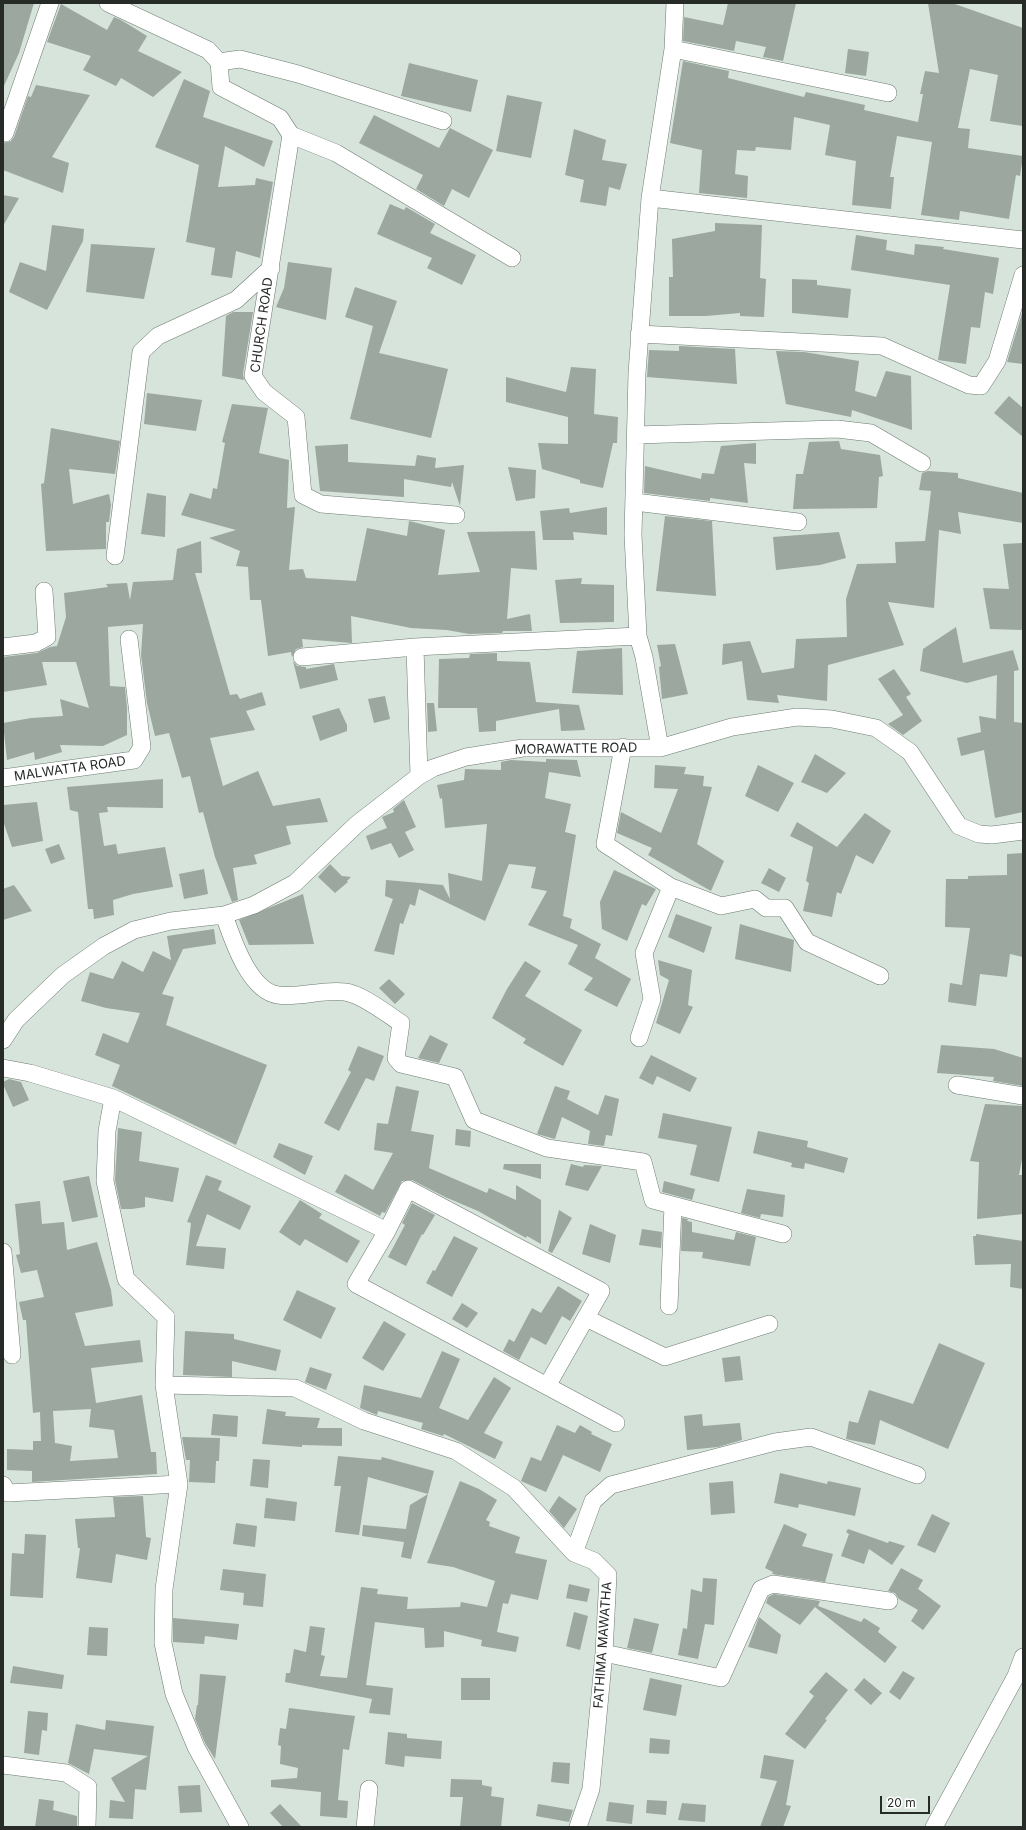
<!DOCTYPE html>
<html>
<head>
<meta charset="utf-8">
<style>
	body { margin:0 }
	#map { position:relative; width:1026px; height:1830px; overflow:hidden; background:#d6e4db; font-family:Inter,sans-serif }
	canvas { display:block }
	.frame { position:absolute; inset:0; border:4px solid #262b28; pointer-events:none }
	.scale { position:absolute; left:880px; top:1796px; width:50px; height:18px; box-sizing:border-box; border:2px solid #262b28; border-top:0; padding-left:5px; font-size:12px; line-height:14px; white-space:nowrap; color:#262b28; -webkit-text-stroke:3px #fff; paint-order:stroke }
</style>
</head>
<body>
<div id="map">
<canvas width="1026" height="1830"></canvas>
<div class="frame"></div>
<div class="scale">20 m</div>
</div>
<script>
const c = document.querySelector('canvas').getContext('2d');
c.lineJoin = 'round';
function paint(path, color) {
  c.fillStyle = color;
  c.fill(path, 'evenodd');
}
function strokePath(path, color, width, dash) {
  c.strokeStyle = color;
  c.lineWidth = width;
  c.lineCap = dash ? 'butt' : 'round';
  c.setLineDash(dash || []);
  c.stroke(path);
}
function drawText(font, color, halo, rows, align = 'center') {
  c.font = font + ' Inter,sans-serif';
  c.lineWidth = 3;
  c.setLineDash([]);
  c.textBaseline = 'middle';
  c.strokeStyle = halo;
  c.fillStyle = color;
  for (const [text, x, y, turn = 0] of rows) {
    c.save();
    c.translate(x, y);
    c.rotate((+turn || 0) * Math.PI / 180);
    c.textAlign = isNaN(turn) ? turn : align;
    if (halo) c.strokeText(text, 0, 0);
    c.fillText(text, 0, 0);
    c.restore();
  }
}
paint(new Path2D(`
	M3 3H34L19 53 3 88Z
	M728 3H796L783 61 763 57 766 47 736 41 734 51 683 41 684 17 723 25Z
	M928 3H952L1023 28V126L990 121 998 75 970 69 958 128 970 129 968 148 1023 156 1020 176 1016 175 1009 219 960 211 959 220 921 215 932 142 897 136 890 177H894L891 209 852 205 856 161 825 155 830 125 794 117 791 150 756 147 755 151 737 150 735 174 748 176 747 198 699 193 702 150 670 143 683 61 729 71 728 78 804 97 806 92 865 105 864 110 918 122 923 94H920L925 71 939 73Z
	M61 4 107 30 114 17 121 20 147 36 138 51 182 72 153 97 121 78 116 86 83 70 91 56 47 42Z
	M848 49 869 52 866 76 845 73Z
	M409 63 478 80 471 112 401 96Z
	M184 79 210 91 203 117 273 141 264 167 225 146 218 187 255 185 256 178 273 182 260 258 236 251 232 278 211 275 215 248 186 242 199 165 155 147Z
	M36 85 90 95 52 157 69 163 63 193 3 170V143L11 141 14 137 28 96 31 97Z
	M507 95 542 102 531 158 496 151Z
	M374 115 439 148 450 128 493 150 469 198 452 189 444 206 416 189 423 175 359 143Z
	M574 129 606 140 602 160 627 164 620 190 609 187 606 206 580 202 584 180 565 175Z
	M3 195 19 198 3 226Z
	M390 204 404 210 406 207 435 224 430 233 476 255 462 285 427 268 432 258 377 234Z
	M715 223 762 225 760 278 766 279 764 317 740 316V313L706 316H669V277H673L672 239 715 231Z
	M52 225 84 229 83 241 47 310 9 292 20 262 46 271Z
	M856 235 887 240 886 250 914 255 915 244 944 247 943 249 999 258 993 294 985 292 980 328 971 327 966 364 938 360 950 285 851 270Z
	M91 244 155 248 144 299 86 292Z
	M288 262 332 268 326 320 276 307 284 288Z
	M792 279 817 280V285L851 289 848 318 792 313Z
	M355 287 397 301 379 353 448 369 431 438 350 419 373 326 345 317Z
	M1023 310V364L1007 362Z
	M233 312H253L243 374 244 380 222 376 226 316Z
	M679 346 735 349 737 384 647 377 649 350 679 351Z
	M776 351 804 352 859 361 855 391 876 397 886 371 911 376 912 430 852 410 851 417 786 404Z
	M571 367 596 369 594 414 618 417 617 443H613L603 488 580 483V480L542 469 538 443 568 444V417L506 402V377L566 392Z
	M147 393 202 400 196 431 144 424Z
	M1009 396 1023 408V437L994 413Z
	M232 404 268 408 259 453 289 460 287 508 295 507 289 570 303 569 306 578 356 581 367 528 407 536 409 521 445 530 438 575 480 572 467 532 535 531 537 570 511 568 507 619 530 614 532 631H503L502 633 469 634 447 630 411 628 351 616 352 643 302 639 303 647 296 649 292 657 291 652 268 656 261 600H250L248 567 236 566 240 551 209 538 236 530 181 515 190 493 211 499 213 488 217 489 225 443 222 442Z
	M51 428 120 441 115 474 69 469 73 504 109 494 111 505 109 522H106V549L46 551 41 484 44 483Z
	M839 441 841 449 880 455 883 476 879 477 877 508 793 509 796 474H803L809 442Z
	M756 443V464L744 463 748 503 710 498V501L644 493 645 466 701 479 702 473 714 474 721 446Z
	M348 444V462L415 466 417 455 436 458 435 468 464 465 460 506 452 482 451 487 404 479V497L320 491 315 446Z
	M508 467 536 470 535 498 516 501Z
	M928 471 958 473V478L1023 493V523L958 512 961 534 939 530 934 608 888 602 904 645 828 665 827 701 777 695 779 703 747 700 742 661 722 665 723 644 750 641 762 673 794 668 796 639 847 637 846 599 857 564 896 563 895 542 925 541 931 491 919 490 922 473Z
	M147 493 166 496 165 537 141 534Z
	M607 507V535L573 532 574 540H543L540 511 569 508 570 513Z
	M665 516 712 521 716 596 656 591Z
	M839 532 846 558 820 565 776 570 773 537Z
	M201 541 202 573H195L230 695 237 694 240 699 262 692 266 705 246 711 255 730 210 738 223 786 258 771 273 806 320 798 328 822 286 826 291 844 254 855 257 864 233 868 238 900 232 902 215 857 203 812 199 813 190 776 182 778 169 733 155 736 147 703 141 655 143 624 108 627 110 686 125 687 127 708V735L103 746 60 745 62 752 35 760 34 752 7 760 3 723 31 718 63 716 60 699 89 708 76 662H42L47 685 3 692V657L37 653 50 647 57 646 66 617 64 593 108 587 106 584 127 583 130 600 133 582 173 580 177 549Z
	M1023 543V630L990 629 983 588 1009 589 1003 544Z
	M582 578 581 584 614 585V622L560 623 555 580Z
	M956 627 963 663 1013 650 1019 670 1014 671V722L1023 723V812L995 818 984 750 961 756 957 738 981 732 979 716 996 719 997 675 967 683 920 671 923 649Z
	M675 644 688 694 662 699 659 667 661 666 657 645Z
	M622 648 623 695 572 693 577 651Z
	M497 653V661L530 662 536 702 579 705 585 730 561 731 559 709 496 721V731L479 732 477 708H438L439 659 469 658 470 654Z
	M293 661 297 666 306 667V669L334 664 338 680 300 689Z
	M894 669 911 694 906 697 922 721 903 735 888 724 903 715 878 679Z
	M385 696 390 719 374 723 368 699Z
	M427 703H434L437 731 428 732Z
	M339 708 347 725V731L320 741 312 716Z
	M815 754 846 773 827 793 801 782Z
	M546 759 577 760 581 777 549 772 545 798 571 804 565 832 576 835 563 916 572 919 570 928 601 944 595 958 631 979 617 1007 584 990 593 978 568 964 578 945 528 925 547 891 531 888 536 867 509 864 485 921 419 889 415 906 410 904 403 924 400 923 394 955 374 951 393 899 385 896 386 880 443 885 450 899 448 873 482 881 487 824 445 828 442 798 440 799 437 785 464 780 465 769 501 770V762L511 760 546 762Z
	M655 765 686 767 684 774 704 776 703 786 712 787 697 844 724 861 711 891 648 855 652 848 617 833 621 812 661 833 678 789 654 788Z
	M758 765 794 783 778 812 745 796Z
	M163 779V808L107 807 108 812 99 813 104 846 116 844 118 854 165 847 173 887 133 894 113 900 114 915 94 919 93 909H88L78 812 70 810 67 787Z
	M404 800 416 827 405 832 414 850 399 858 391 843 371 850 366 836 387 828 382 817 394 812 393 809Z
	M37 802 43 841 12 847 3 821V805Z
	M865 813 891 831 873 864 856 855 841 894 837 892 832 917 803 911 809 883 806 881 813 847 790 836 797 822 837 847Z
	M59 844 65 859 51 864 45 849Z
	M1023 853V957L1010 954 1007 977 980 974 976 1006 948 1002 950 983 962 985 970 928 945 927 946 879H968V876L1007 875V854Z
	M330 864 342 876 351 877 347 881 348 882 335 893 318 877Z
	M769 868 786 878 779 892 761 883Z
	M204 869 208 894 184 899 179 874Z
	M614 870 656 889 646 906 642 904 627 941 602 929 600 902Z
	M14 885 32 911 3 920V889Z
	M303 894 314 944 249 945 239 920Z
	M676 914 712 927 704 953 668 937Z
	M740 924 794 940 791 972 735 959Z
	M214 929 216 944 183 949 162 994 174 997 166 1025 267 1065 236 1145 112 1086 120 1065 95 1055 103 1033 128 1043 140 1013 106 1008 81 1001 90 972 113 979 122 961 143 972 153 951 171 960 167 936Z
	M658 960 692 970 688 1005 693 1007 680 1034 656 1023 669 980 660 975Z
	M525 961 541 971 525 996 582 1030 563 1066 523 1043 526 1039 492 1018 507 989Z
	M389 979 405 994 395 1004 379 988Z
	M430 1035 448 1044 439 1063 418 1058Z
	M941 1045 994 1049 1023 1058V1086L993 1081 994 1077 937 1073Z
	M358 1046 384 1056 374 1081 366 1078 339 1131 324 1123 351 1072 348 1070Z
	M651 1055 697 1078 690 1092 657 1076 653 1085 639 1078Z
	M9 1079 21 1082 29 1100 13 1107 3 1084V1082Z
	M396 1086 419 1091 411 1131 434 1135 429 1168 487 1193 489 1188 516 1200V1185L541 1200V1244L527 1236 526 1238 478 1211 445 1197 412 1180 402 1181 385 1213 382 1212 380 1216 335 1192 345 1174 373 1190 393 1153 374 1150 377 1123 388 1124Z
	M555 1086 570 1091 567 1099 598 1115 605 1095 619 1099 612 1136 606 1135 604 1146 588 1144 590 1131 562 1117 555 1139 537 1134Z
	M985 1104 1023 1106V1154L1019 1175H1023V1214L977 1219 979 1162 970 1161Z
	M663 1113 732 1127 719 1182 690 1175 697 1145 658 1138Z
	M118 1128 142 1132 139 1161 179 1168 173 1202 145 1197V1207L132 1209H121L115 1180Z
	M456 1129 471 1131 470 1147 455 1145Z
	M758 1131 808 1141 807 1147 848 1158 844 1173 805 1163 804 1169 791 1167 792 1163 753 1153Z
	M279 1143 313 1156 305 1175 273 1157Z
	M504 1164H541V1179L503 1169Z
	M571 1164 583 1167 584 1165 602 1166 588 1191 565 1185Z
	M206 1175 222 1181 218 1190 251 1206 240 1230 207 1214 196 1246 226 1248 224 1269 186 1265 191 1223 187 1222Z
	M89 1176 98 1217 72 1222 63 1181Z
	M664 1181 695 1189 692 1200 662 1192Z
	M747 1189 785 1195 783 1217 761 1214 760 1218 741 1213Z
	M300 1200 322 1214 319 1218 360 1241 347 1263 305 1239 300 1246 279 1232Z
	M40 1201 42 1224 64 1222 67 1250 97 1242 111 1290 113 1306 75 1313 85 1346 140 1340 143 1362 91 1368 96 1403 142 1395 151 1452H156L157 1474 32 1482V1471L7 1470V1449L33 1450V1441H41L40 1412 33 1413 26 1320H23L19 1302 44 1297 37 1270 21 1273 16 1255 20 1254 15 1204ZM91 1409 89 1427 114 1430 118 1458 70 1461 72 1446 55 1443 53 1411Z
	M412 1203 435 1215 423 1235 422 1234 406 1266 388 1257 405 1225 402 1223Z
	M559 1210 572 1218 552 1253 548 1251Z
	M682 1218 688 1219 687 1221 692 1222V1232L734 1240 736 1232 756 1237 750 1266 702 1258 703 1252 681 1251Z
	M590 1224 616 1235 610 1263 582 1254Z
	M642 1229 662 1232 661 1248 639 1245Z
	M976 1234 1023 1241V1289L1010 1287 1011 1264 975 1265 973 1236H976Z
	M454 1236 478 1248 452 1297 426 1283 433 1270 435 1271Z
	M558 1286 582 1301 570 1321 562 1316 546 1345 531 1337 519 1360 503 1351 509 1339 514 1342 532 1308 541 1313Z
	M297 1290 336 1308 321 1339 283 1320Z
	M462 1303 478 1313 467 1328 452 1319Z
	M384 1321 406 1334 383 1371 362 1358Z
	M185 1331 234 1334V1339L281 1350 276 1371 232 1361V1377L183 1375Z
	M939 1343 985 1363 948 1449 880 1420 875 1445 846 1439 849 1421 858 1423 869 1390 913 1404Z
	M442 1351 460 1359 439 1408 468 1420 494 1377 511 1388 484 1433 503 1442 495 1459 444 1434 443 1436 421 1429 423 1423 378 1411 377 1415 360 1408 364 1385 421 1398Z
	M740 1356 743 1380 725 1382 722 1358Z
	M310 1367 332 1374 326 1390 305 1382Z
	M267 1409 286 1412 285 1416 320 1418 317 1428H342V1446L302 1445V1447L262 1444Z
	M213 1414 238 1416 237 1437 211 1435Z
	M702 1414 703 1426 740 1423 742 1440 718 1447 687 1450 684 1416Z
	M557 1425 575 1433 580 1425 592 1432 591 1434 612 1444 600 1472 563 1455 546 1492 521 1481 531 1457 541 1461Z
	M182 1437 220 1438 219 1461H216L215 1483 189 1482 190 1460H186Z
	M338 1456 381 1460 382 1457 434 1471 411 1559 401 1557 404 1542 362 1536 363 1525 406 1529 410 1505 428 1494 368 1477 359 1535 335 1532 341 1486H334Z
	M253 1459 270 1460 268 1488 250 1486Z
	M780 1473 827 1484 828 1481 861 1488 855 1516 799 1504 798 1508 774 1503Z
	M460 1481 479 1489 497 1500 486 1520 490 1522 489 1526 520 1537 515 1553 547 1560 538 1600 511 1594 508 1604 503 1603 497 1632 519 1637 516 1652 481 1646 482 1640 444 1631V1647L425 1648 424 1628 375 1622 366 1685 393 1688 390 1715 369 1713 372 1699 285 1682 286 1673H290L294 1649 306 1652 310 1626 325 1628 321 1655 325 1656 320 1676 347 1678 361 1587 378 1589 377 1594 408 1597 407 1609 460 1607 461 1602 487 1607 495 1581 453 1567 427 1563Z
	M733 1481 735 1513 711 1515 709 1483Z
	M143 1496 146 1537 151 1538 147 1560 116 1554 112 1583 76 1578 80 1548H78L75 1519 115 1517 113 1497Z
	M559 1496 577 1509 564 1528 549 1511Z
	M266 1498 297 1502 295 1521 264 1518Z
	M932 1514 950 1523 935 1553 917 1545Z
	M236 1523 257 1526 255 1547 233 1544Z
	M784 1524 807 1534 802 1546 833 1554 825 1582 772 1574 773 1572 765 1568Z
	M848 1529 888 1543 889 1541 905 1546 892 1565 869 1549 864 1564 841 1556 849 1534 846 1532Z
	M25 1534 46 1535 43 1598 10 1596 12 1553 24 1554Z
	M901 1568 923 1580 918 1589 941 1606 923 1630 911 1621 918 1610 899 1599 895 1593 888 1591Z
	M223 1569 266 1574 263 1607 243 1605 244 1593 220 1590Z
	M703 1578 717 1579 714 1625 705 1624 698 1659 678 1655 683 1628 687 1629 691 1589 702 1592Z
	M569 1584 590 1589 587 1602 566 1598Z
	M774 1594 820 1601 818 1606 861 1622 864 1618 880 1628 878 1632 897 1647 885 1663 815 1607 800 1625 766 1603 768 1597Z
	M574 1612 588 1616 580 1650 566 1646Z
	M759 1617 781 1635 777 1654 748 1647Z
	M173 1618 239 1624 237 1640 205 1636 204 1644 173 1642Z
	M634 1618 659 1624 652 1653 627 1648Z
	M89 1627 108 1628 107 1656 87 1655Z
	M13 1666 64 1675 62 1689 10 1683Z
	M903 1671 915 1678 900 1700 889 1692Z
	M826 1672 848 1690 825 1719 827 1720 805 1749 785 1734 814 1696 809 1692Z
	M200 1674 226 1676 215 1759 205 1743 195 1719 197 1705H198Z
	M461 1678H490V1700H461Z
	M650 1678 682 1685 676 1716 643 1710Z
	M864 1678 882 1693 871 1705 854 1690Z
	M289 1708 355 1716 349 1750 343 1749 338 1800 348 1801 347 1818 320 1816 321 1792 271 1787V1780L297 1778 298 1768 280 1764 281 1746 278 1745 280 1728 286 1729Z
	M28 1711 48 1713 47 1731 42 1730 39 1755 24 1753Z
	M106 1720 154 1726 146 1790 135 1789 133 1819 109 1818 110 1800 125 1802 111 1778 148 1756 94 1749 89 1774 68 1763 76 1724 105 1730Z
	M388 1732 407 1734V1738L442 1741 441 1759 405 1756 404 1767 385 1764Z
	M650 1738 670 1740 669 1754 649 1753Z
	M764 1755 794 1760 786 1805 791 1806 783 1827H760L777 1781 760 1778Z
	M553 1762 570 1763 569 1784 551 1782Z
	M451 1779 482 1780V1785L492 1787 491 1796 504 1798 501 1827H460L463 1797H450Z
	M200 1785 202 1812 180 1813 178 1786Z
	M39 1799 54 1801 53 1810 77 1816V1827H35Z
	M647 1800 667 1801 666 1815 646 1813Z
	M609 1802 634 1805 632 1824 606 1821Z
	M682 1803 706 1805 705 1822 678 1820Z
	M280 1804 302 1827H283L270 1813Z
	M538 1804 573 1810 569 1822 536 1816Z`), '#9ba79f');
const minor = new Path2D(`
	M108 3 208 50 219 62 221 87 280 118 291 135 253 376 264 392 296 417 303 495 321 504 456 515
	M673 49 888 93
	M219 62 240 59 298 74 443 121
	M5 133 50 3
	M291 135 336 153 512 258
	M650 198 673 49 675 3
	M639 334 882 346 969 385 981 386 997 361 1023 275
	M636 435 837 429 871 433 922 463
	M635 502 798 522
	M115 556 141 352 158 336 236 300 271 268
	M3 647 36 643 47 637 44 591
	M415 647 419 776
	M302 657 415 647 638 636
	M623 747 605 844 671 887 644 953 652 999 639 1038
	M660 748 644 657 638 636 633 535 637 373 650 198 1023 240
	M3 778 134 760 142 747 129 639
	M671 887 721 906 755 899 766 908H785L807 942 880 976
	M224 915C232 938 249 991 278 995 300 998 323 989 345 992 362 994 387 1014 401 1023L396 1058 401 1064 455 1077 474 1120 547 1148 643 1162 653 1200 783 1234
	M3 1040 16 1020 63 975 104 946 134 930 171 921 224 915 254 905 295 883 357 824 419 776 433 768 466 757 523 748H660L732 727 797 717 832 719 876 728 910 752 959 826 979 834 992 835 1023 831
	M3 1068 30 1073 113 1098 387 1231
	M957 1085 1023 1096
	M113 1098 107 1131 105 1181 126 1279 166 1317 164 1385 295 1388 364 1421 456 1451 514 1488 574 1553 594 1561 608 1575 604 1653 591 1789 578 1827
	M3 1252 12 1355
	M669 1306 673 1205
	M586 1318 665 1357 769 1324
	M164 1385 179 1484 164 1589 163 1643 174 1694 196 1747 240 1827
	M547 1386 601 1291 408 1189 387 1231 356 1284 616 1423
	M3 1485 8 1493 179 1484
	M574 1553 593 1501 611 1485 775 1442 811 1437 917 1475
	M604 1653 721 1678 761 1589 773 1584 889 1601
	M3 1765 66 1773 88 1787 87 1827
	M365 1827 369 1789
	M934 1827 1016 1676 1023 1657`);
strokePath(minor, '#6e7a72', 18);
strokePath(minor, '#fff', 17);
drawText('13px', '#262b28', '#fff', [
	["CHURCH ROAD",262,325,-82],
	["MORAWATTE ROAD",576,749,-1],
	["MALWATTA ROAD",70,769,-8],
	["FATHIMA MAWATHA",603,1645,-86]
]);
</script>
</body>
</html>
